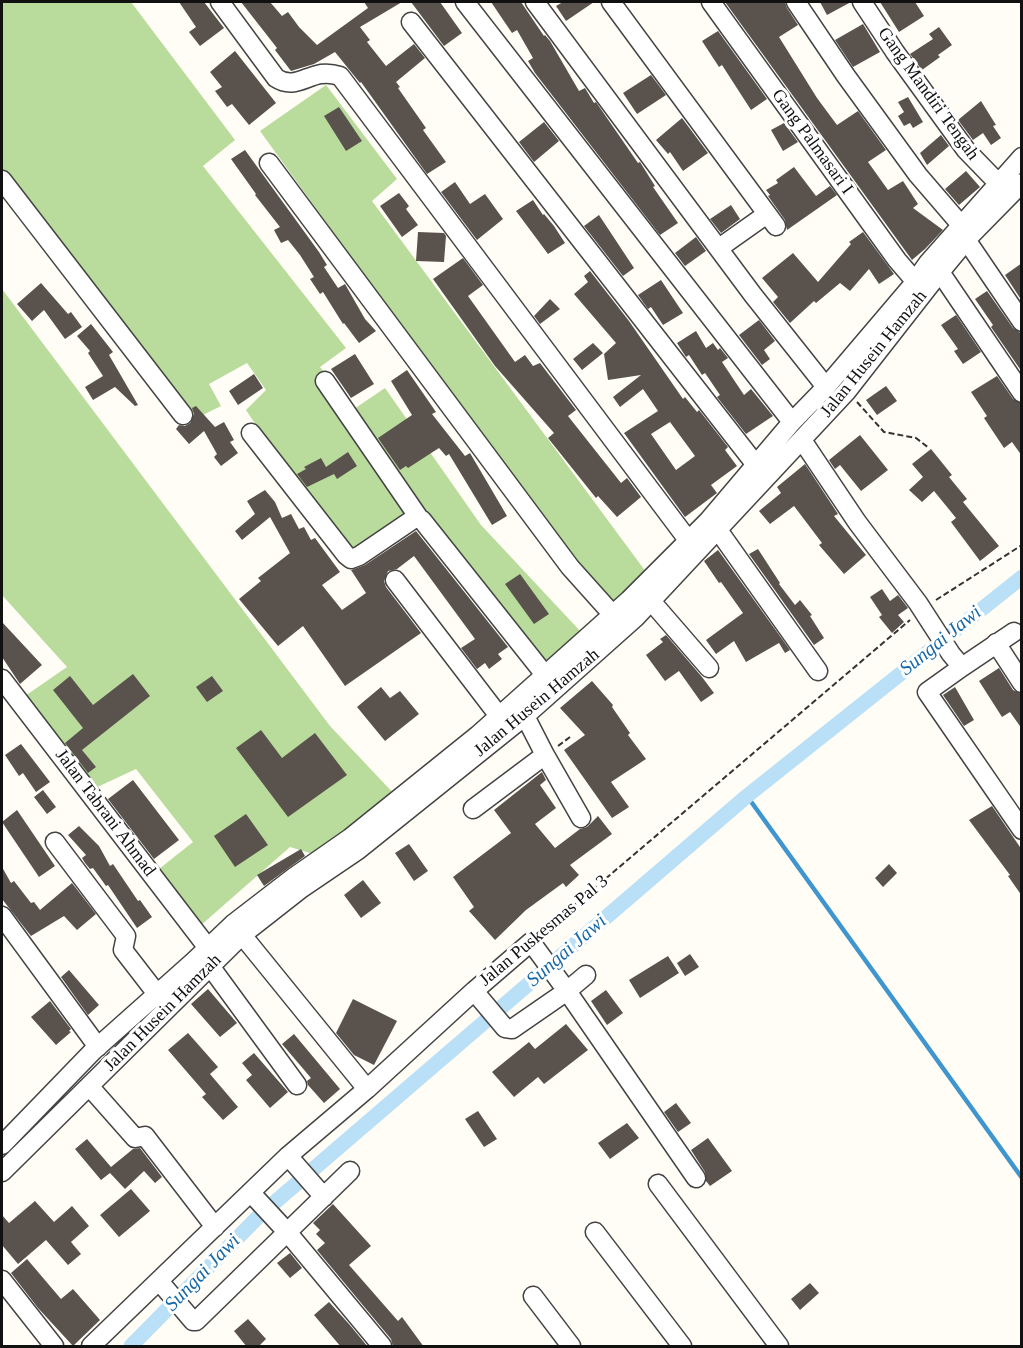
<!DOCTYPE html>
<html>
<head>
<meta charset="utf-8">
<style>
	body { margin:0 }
	#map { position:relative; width:1023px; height:1348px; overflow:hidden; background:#fffdf5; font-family:Georgia,serif }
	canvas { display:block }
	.frame { position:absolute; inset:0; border:3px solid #111; pointer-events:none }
</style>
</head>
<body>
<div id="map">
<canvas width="1023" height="1348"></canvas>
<div class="frame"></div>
</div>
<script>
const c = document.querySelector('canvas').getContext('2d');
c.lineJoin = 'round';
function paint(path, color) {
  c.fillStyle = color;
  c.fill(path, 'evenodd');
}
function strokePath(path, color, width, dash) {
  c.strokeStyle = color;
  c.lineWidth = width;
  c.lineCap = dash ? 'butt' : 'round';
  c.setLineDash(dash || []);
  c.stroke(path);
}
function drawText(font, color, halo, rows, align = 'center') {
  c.font = font + ' Georgia,serif';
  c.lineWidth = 6;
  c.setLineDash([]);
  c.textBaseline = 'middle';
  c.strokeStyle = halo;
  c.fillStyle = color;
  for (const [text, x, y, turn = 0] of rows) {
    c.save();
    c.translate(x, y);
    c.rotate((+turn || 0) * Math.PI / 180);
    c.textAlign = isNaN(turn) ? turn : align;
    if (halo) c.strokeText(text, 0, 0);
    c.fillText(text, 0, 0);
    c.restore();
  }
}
paint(new Path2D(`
	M2 2H131L235 140 203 166 346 348 320 367 354 409 385 388 481 525 596 648 555 686 419 512 346 555 314 513 246 410 266 390 247 363 209 384 221 406 191 421 2 172Z
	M326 85 397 179 372 201 649 576 610 615 260 131Z
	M2 289 330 726 397 797 313 854 290 847 200 926 154 873 193 842 136 769 91 790 25 696 67 667 2 595Z`), '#b9dc9c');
strokePath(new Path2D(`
	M747 796 1022 1178`), '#3f96cf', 4.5);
strokePath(new Path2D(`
	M131 1346 260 1215 747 796 1022 577`), '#b9e0f7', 15);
paint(new Path2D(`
	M179 2H204L224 28 200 46 189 32 196 27Z
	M241 2H270L282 16 288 12 299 27 317 45 368 8 364 2H402L360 27 370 40 367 42 386 66 414 44 425 58 396 82 400 87 398 88 426 128 423 130 446 162 427 174 361 82 360 83 335 52 314 64 291 71 275 50 277 48Z
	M411 2H440L462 33 444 46Z
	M491 2H521L544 36 545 35 550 41 579 91 585 88 594 103 596 102 638 163 640 162 655 186 653 187 678 223 660 235 535 73 528 61 533 58 517 30 512 33Z
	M563 2H594L566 21 556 6Z
	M725 2H785L787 8 798 25 779 37 817 98 837 125 858 111 886 150 868 162 888 190 903 181 918 204 913 208 943 230 925 249 912 260Z
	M820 2H851L827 15Z
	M880 2H915L924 16 899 32Z
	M863 24 880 52 853 67 835 40Z
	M939 27 952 45 938 55 940 57 922 70 910 54 933 39 929 34Z
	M718 31 767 99 751 110 722 65 719 67 702 41Z
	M235 51 276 103 249 125 232 104 227 107 215 91 222 87 210 72Z
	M651 75 666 95 637 114 623 93Z
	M908 97 923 122 913 128 910 123 904 126 898 116 904 112 898 102Z
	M981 101 996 125 993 126 1001 138 991 145 983 133 973 140 958 120Z
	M339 107 362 141 346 151 324 116Z
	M682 118 708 153 683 171 670 152 668 154 656 140Z
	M544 122 559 141 534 162 519 142Z
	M784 123 798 142 783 151 771 130Z
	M941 135 949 146 927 165 920 153Z
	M245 150 319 252 327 265 324 267 338 288 345 284 365 319 376 331 359 343 344 323 343 324 323 292 320 294 310 279 314 277 300 255 288 240 281 243 274 230 280 227 255 195 256 194 231 159Z
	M794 167 816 196 830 186 837 195 787 230 785 220 768 196 770 195 766 190 778 183 776 180Z
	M966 171 980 187 959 205 945 189Z
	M455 182 470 204 485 194 503 219 477 240 441 192Z
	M399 193 409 206 406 209 418 225 402 237 380 206Z
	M533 200 543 215 544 214 554 226 565 243 548 254 516 211Z
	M731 205 740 219 721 233 710 219Z
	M599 215 634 268 623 276 584 226Z
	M418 232 444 233 446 236 444 262 416 261Z
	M863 232 894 274 879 284 869 269 850 291 840 283 816 303 814 301 790 323 773 302 778 297 762 278 793 253 818 282 851 244 849 242Z
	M696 237 706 251 685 266 675 253Z
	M463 258 483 285 468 296 515 362 525 355 533 366 540 363 576 410 568 416 621 483 627 478 641 497 617 517 598 496 596 498 548 438 554 433 495 366 433 279Z
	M1022 263V301L1005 275Z
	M590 271 629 321 683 399 685 397 697 412 699 410 728 447 725 450 737 466 711 485 717 493 685 517 624 433 658 411 643 389 620 407 613 397 641 375 608 380 604 354 616 343 574 294 588 282 584 276ZM670 422 695 456 676 470 651 434Z
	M661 280 683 313 663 325 651 307 648 309 638 295Z
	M41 283 68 314 71 312 82 327 65 339 44 310 32 321 17 304Z
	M987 291 1013 328 1022 334V372L991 327 993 325 975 299Z
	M550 299 560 309 540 324 534 316Z
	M956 315 981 352 963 364 954 351 958 349 941 325Z
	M759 320 775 341 764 350 770 359 762 365 739 335Z
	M91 324 113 352 109 355 138 405 135 406 115 387 93 400 85 387 103 376 88 353 90 351 77 336Z
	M696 331 706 348 713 343 718 350 720 348 728 358 722 362 744 395 751 389 773 416 746 434 717 397 720 395 705 373 702 375 689 355 686 357 677 343Z
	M593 343 603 353 582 370 573 359Z
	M355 354 374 384 351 398 331 369Z
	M407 370 436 412 432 414 465 456 470 453 507 516 492 525 449 454 446 456 439 448 408 468 406 466 400 470 378 438 412 415 391 381Z
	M254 374 263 388 238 405 229 391Z
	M997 376 1013 399 1022 404V456L1012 442 1004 448 984 418 987 416 971 392Z
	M886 386 897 401 877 415 866 400Z
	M196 406 215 427 224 422 234 440 230 442 238 453 221 466 214 457 217 454 204 431 189 444 176 429 179 425 185 426 190 423 194 414 192 408Z
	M860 435 888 470 861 491 840 465 835 469 829 460Z
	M931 449 952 475 949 477 967 499 963 502 999 546 980 561 951 522 956 518 934 491 922 502 909 490 923 477 912 464Z
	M348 452 357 466 337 479 334 474 307 487 297 474 306 469 304 467 321 458 326 467Z
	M805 464 838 514 834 516 866 555 844 574 819 545 822 543 794 506 770 524 759 511 781 493 777 487Z
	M265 490 275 502 282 518 291 514 299 529 304 527 311 540 315 538 340 572 322 585 342 610 366 593 351 570 365 565 416 531 508 647 498 654 502 659 489 669 485 663 477 669 461 648 475 639 414 556 397 569 388 571 384 581 386 587 421 633 345 686 303 626 278 646 239 599 261 581 258 578 290 553 270 517 242 540 235 531 255 514 247 501Z
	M758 549 780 583 779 584 795 605 800 600 812 615 810 616 824 638 814 645 749 554Z
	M718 550 790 650 785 653 779 643 746 662 734 641 716 654 706 640 743 613 721 582 719 583 704 561Z
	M520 574 549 614 534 624 505 584Z
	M882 589 890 601 898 595 908 608 898 615 904 622 892 633 879 617 882 615 870 597Z
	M2 622 42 665 20 684 2 657Z
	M666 635 702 677 714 693 701 702 679 671 665 681 646 655 663 642 660 639Z
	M999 668 1013 690 1022 694V729L1010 712 1002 717 979 681Z
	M133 674 150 696 82 750 96 767 88 773 65 743 83 728 53 690 70 676 93 705Z
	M212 676 223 691 207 702 196 687Z
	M592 681 613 705 612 707 630 733 628 735 646 759 611 782 629 807 612 818 564 750 585 735 560 708Z
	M381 687 390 698 400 691 419 714 385 741 357 707Z
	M955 687 974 720 964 726 943 695Z
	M261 730 282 758 315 733 347 775 288 817 236 748Z
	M21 744 50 782 36 792 23 773 19 776 5 755Z
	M542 772 546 780 540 785 556 808 535 824 555 848 580 829 587 827 598 816 612 834 570 865 579 875 566 887 563 883 526 910 495 940 469 911 474 907 453 877 511 833 494 810Z
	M133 780 179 840 154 859 108 799Z
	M43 790 56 807 47 814 34 797Z
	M992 806 1022 850V896L1008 876 1010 875 969 820Z
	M17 810 55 866 39 877 2 822Z
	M246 814 268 845 235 867 214 836Z
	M79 826 99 846 110 866 113 864 138 901 140 900 152 917 137 928 108 885 106 886 93 868 90 869 85 863 82 858 86 855 68 835Z
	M409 844 428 871 414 881 395 853Z
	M301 849 305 856 264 886 257 875Z
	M889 864 897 873 883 887 875 878Z
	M2 867 11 883 14 881 31 903 34 902 40 910 72 883 96 914 77 930 64 916 31 936 2 899Z
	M363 880 381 903 361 918 344 895Z
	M690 954 699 967 685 976 677 963Z
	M668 956 679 973 640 998 629 980Z
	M69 970 99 1005 88 1015 61 977Z
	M208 989 237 1023 220 1037 191 1004Z
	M606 990 623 1013 607 1025 591 1001Z
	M353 999 397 1021 374 1065 354 1055 336 1033Z
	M50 1001 71 1029 69 1031 71 1032 56 1045 31 1017Z
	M566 1024 588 1050 544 1084 538 1077 514 1097 492 1072 529 1042 535 1049Z
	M188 1033 218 1067 210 1074 238 1107 223 1120 202 1097 206 1094 168 1050Z
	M294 1034 340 1089 324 1103 308 1085 307 1081 311 1078 282 1044Z
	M254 1053 288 1092 270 1108 246 1080 252 1075 242 1063Z
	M676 1103 691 1123 678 1132 664 1112Z
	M478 1111 497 1139 484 1147 465 1119Z
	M627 1123 639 1138 610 1159 598 1143Z
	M708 1138 732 1171 710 1186 706 1181 705 1172 691 1150Z
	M87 1139 111 1167 133 1149 140 1148 162 1177 155 1183 144 1171 125 1189 110 1173 101 1180 75 1149Z
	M131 1189 150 1211 119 1237 100 1215Z
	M35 1201 54 1222 72 1206 89 1226 71 1242 81 1254 68 1265 46 1240 18 1264 2 1245V1215L9 1223Z
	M333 1204 371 1246 349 1265 398 1321 402 1317 424 1347H393L391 1339 317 1250 325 1243 316 1234 320 1230 313 1223Z
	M290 1253 302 1268 290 1278 277 1263Z
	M27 1259 61 1299 73 1289 100 1320 73 1346 38 1308 11 1273Z
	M810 1283 819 1293 800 1310 791 1299Z
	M329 1302 349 1324 368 1347H341L314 1315Z
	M248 1319 266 1339 258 1347H247L234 1331Z`), '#5a524d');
const minor = new Path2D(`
	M220 2 276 78C293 89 304 77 321 74 328 73 334 74 340 76L688 540
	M465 2 792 422
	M535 2 753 295 826 387
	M611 2 776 226
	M711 2 897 260 915 281
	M796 2 846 76 918 175 961 225
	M862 2 895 52 966 150 998 183
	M411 22 756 465
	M269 163 570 567 613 615
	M2 180 183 415
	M967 241 1022 322
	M719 248 767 214
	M940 272 1022 393
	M325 381 419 518
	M251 433 346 555 351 559 359 556 415 518 422 520 553 685
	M802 440 857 522 918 603 951 654 962 667 1014 632
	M718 530 818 671
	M395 580 499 716
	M651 601 709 668
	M996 643 1022 683
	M962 667 927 692 1022 830
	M2 679 208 948
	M545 755 581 818
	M473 809 545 755 525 716
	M55 842 126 936 123 950 157 994
	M2 916 98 1047
	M242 935 367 1089
	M210 966 297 1085
	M474 991 505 1028 512 1029 567 991 586 975
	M89 1086 135 1138 145 1136 215 1227
	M2 1145 93 1051 193 962 233 924 294 877 350 838 478 735 629 600 708 521 792 422 826 387 911 287 928 263 1022 157
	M288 1156 324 1197
	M2 1172 242 935 302 888 358 850 525 716 635 618 847 391 940 272 969 237 1022 183
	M658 1184 779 1346
	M251 1193 288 1233 382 1346
	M595 1232 682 1346
	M2 1280 54 1346
	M159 1281 193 1321H196L350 1171
	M533 1296 571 1346
	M91 1346 288 1156 367 1089 474 991 531 942 567 991 696 1178`);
strokePath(minor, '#444', 21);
strokePath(new Path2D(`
	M857 402 884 432 916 438 929 448
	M936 600 1022 545
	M558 746 570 737
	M544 931 910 620`), '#333', 2, [6, 3]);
strokePath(minor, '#fff', 18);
drawText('18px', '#111', '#fff', [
	["Gang Mandiri Tengah",928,94,54],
	["Gang Palmasari I",812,142,54],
	["Jalan Husein Hamzah",874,354,-51],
	["Jalan Husein Hamzah",537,703,-40],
	["Jalan Tabrani Ahmad",105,813,53],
	["Jalan Puskesmas Pal 3",544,931,-40],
	["Jalan Husein Hamzah",163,1013,-45]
]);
drawText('italic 20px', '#1768a6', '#fff', [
	["Sungai Jawi",941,641,-39],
	["Sungai Jawi",567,951,-41],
	["Sungai Jawi",203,1273,-46]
]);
</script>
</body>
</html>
